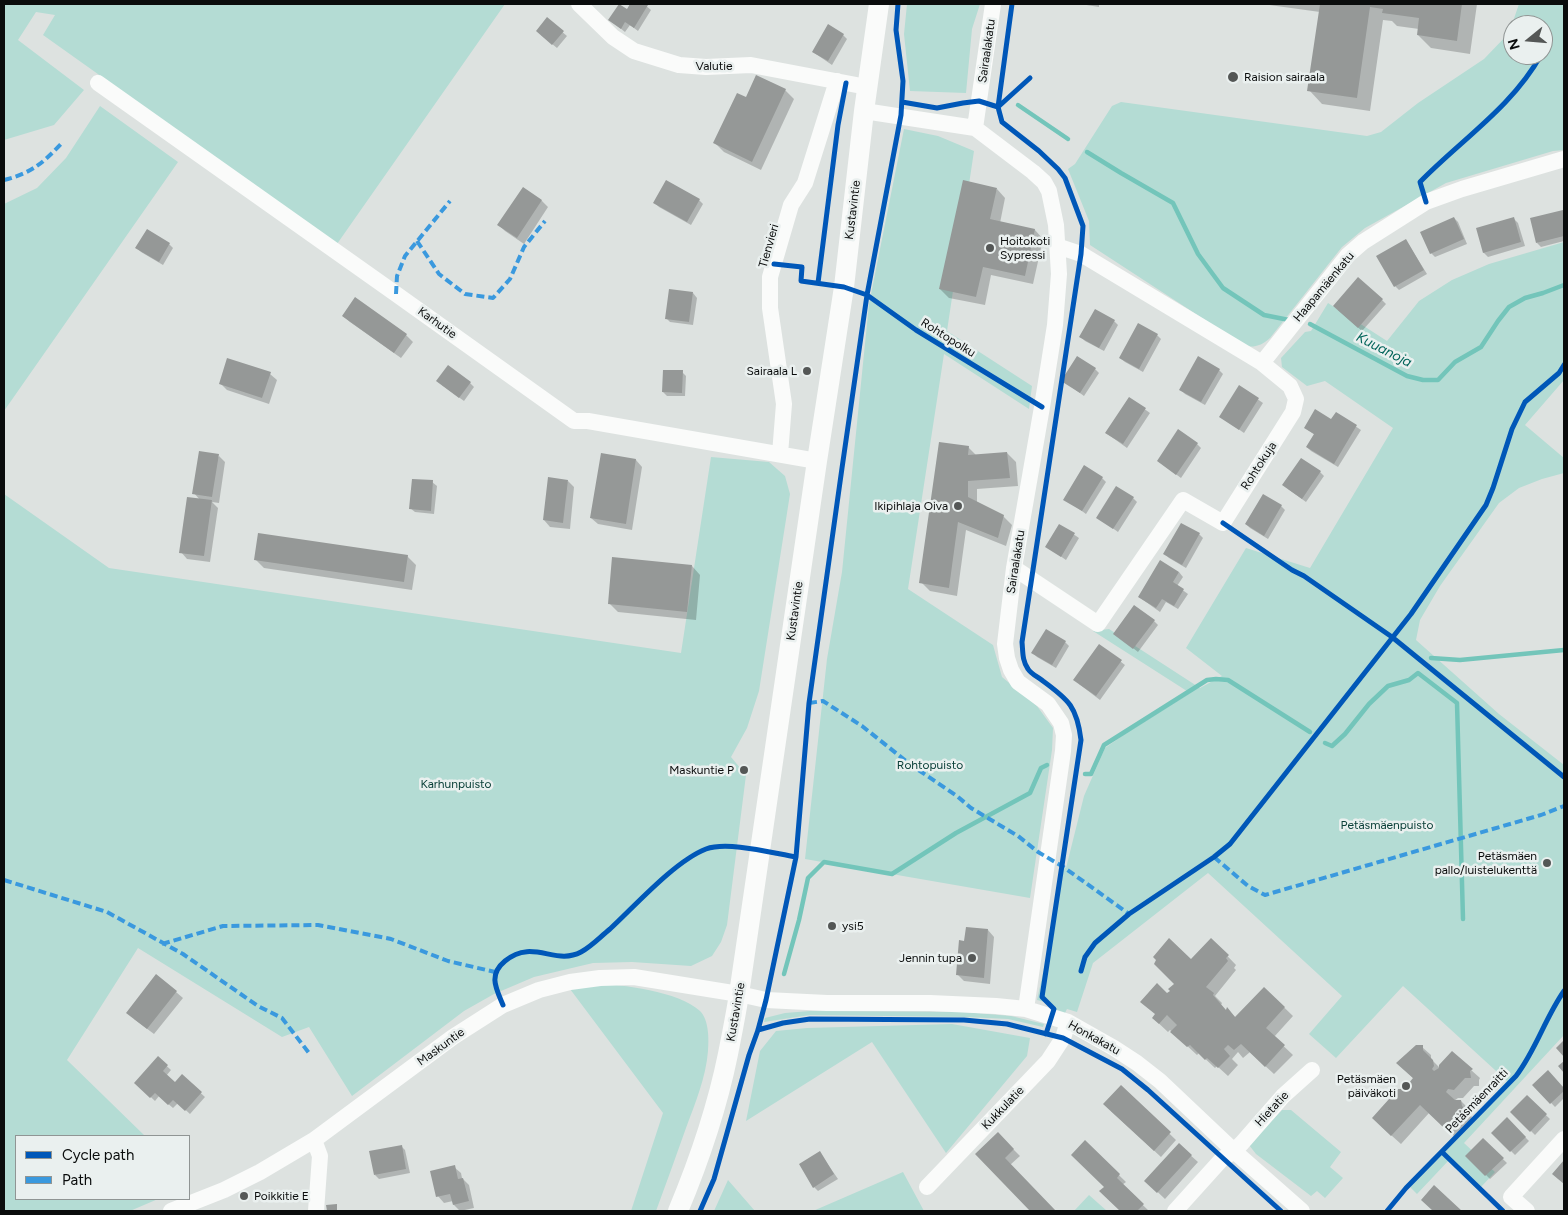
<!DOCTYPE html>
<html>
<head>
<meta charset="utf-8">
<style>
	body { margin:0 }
	#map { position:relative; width:1568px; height:1215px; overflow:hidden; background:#dde2e0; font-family:Figtree,sans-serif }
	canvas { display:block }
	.frame { position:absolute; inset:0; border:5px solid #0a0c0c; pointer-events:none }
	.legend { position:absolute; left:15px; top:1135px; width:175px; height:65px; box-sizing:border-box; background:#eaf0ef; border:1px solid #909594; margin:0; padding:6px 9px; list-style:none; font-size:15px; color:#0a0c0c }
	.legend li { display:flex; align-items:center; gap:10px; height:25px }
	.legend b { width:25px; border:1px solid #909594 }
	.north { position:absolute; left:1503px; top:15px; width:50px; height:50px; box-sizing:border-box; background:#eaf0ef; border:1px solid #909594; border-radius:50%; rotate:253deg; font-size:14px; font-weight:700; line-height:20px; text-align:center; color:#0a0c0c }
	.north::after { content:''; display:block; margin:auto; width:18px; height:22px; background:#545756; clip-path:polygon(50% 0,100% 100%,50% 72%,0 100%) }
</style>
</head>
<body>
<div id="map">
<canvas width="1568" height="1215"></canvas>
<div class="frame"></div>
<ul class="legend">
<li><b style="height:6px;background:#0057b8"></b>Cycle path</li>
<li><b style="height:6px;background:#3a99de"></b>Path</li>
</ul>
<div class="north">N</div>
</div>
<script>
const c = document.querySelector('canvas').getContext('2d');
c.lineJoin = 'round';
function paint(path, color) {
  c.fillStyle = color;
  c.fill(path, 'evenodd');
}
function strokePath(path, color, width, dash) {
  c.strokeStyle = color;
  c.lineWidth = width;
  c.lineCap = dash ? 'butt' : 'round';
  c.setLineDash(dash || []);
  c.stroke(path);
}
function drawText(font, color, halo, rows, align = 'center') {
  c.font = font + ' Figtree,sans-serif';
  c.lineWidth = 5;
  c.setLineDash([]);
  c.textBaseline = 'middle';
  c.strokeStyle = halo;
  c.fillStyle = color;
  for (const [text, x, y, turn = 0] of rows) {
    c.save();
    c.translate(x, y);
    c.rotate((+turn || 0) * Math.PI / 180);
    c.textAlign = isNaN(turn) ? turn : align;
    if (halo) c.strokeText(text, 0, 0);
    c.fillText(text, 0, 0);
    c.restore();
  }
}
paint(new Path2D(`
	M4 4H505L337 244 43 35 55 15 36 12 18 40 84 90 54 125 4 140Z
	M907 4H980L972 29 966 93 910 91 904 34Z
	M1519 4H1564V150L1553 151 1446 183 1365 228 1342 247 1270 338C1262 345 1255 348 1245 346L1090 245 1089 221 1068 169 1075 164 1112 106 1121 102 1367 136 1381 132 1418 103 1484 59 1509 33ZM1513 25H1543V55H1513Z
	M100 106 178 162 4 411V204L37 188 66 158Z
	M904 129 938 136 974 151 947 331 1032 386 1029 409 944 354 908 589 993 645 1002 677 1037 706 1053 728 1052 750 1030 898 805 859 827 659 842 572 869 304Z
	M1564 242V380L1525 425 1564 458V473L1542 479 1519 488 1499 503 1440 586 1420 620 1416 640 1499 714 1564 765V1035L1464 1143 1495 1172 1481 1187 1450 1159 1417 1194 1410 1187 1507 1081 1403 986 1336 1058 1309 1034 1342 996 1208 873 1093 963 1077 1012 1067 1009 1064 1015 1051 1017 1054 1008 1049 1003 1037 1000 1051 937 1062 866 1066 868 1084 796 1105 748 1128 732 1190 693 1093 631 1109 629 1200 688 1222 676 1186 648 1246 548 1310 568 1393 428 1325 381 1307 386 1282 367 1281 358 1305 332 1311 331 1328 303 1387 341 1419 301 1452 280 1489 264Z
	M711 457 769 462 785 476 790 494 759 691 747 728 731 757 746 775 727 925 721 942 712 956 691 966 632 962 593 963 534 977 494 994 464 1011 352 1096 309 1027 282 1037 138 948 67 1060 145 1136H16V1199H158L130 1211H4V494L109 568 681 653Z
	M594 983C622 985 679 991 700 1011 709 1020 709 1039 708 1051 706 1077 695 1104 686 1128 676 1156 666 1184 656 1211H631L663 1113 570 989Z
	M810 1011 964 1012 1011 1016 1044 1024 1043 1027 1008 1019 965 1017 810 1015 764 1022 765 1018 785 1013Z
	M952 1024 1030 1038 1027 1056 946 1153 872 1042 746 1121 760 1051 776 1031 807 1028Z
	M1282 1110H1291L1341 1152 1330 1167 1343 1178 1325 1198 1317 1191 1311 1196 1256 1154 1249 1145Z
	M903 1172 924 1211H813Z
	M728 1180 755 1211H714Z
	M1089 1195 1107 1211H1074Z`), '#b4dcd4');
paint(new Path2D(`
	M631 4H644L651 10 638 31 630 25 625 32 610 20 627 11Z
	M1080 4H1099V7Z
	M1262 4H1477L1470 54 1431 48 1418 35 1419 29 1397 26 1392 21 1383 20 1370 111 1322 104 1309 90 1320 12Z
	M547 19 567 36 557 48 541 35Z
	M843 35 847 39 832 65 813 52Z
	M785 90 794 99 761 170 724 152 715 143 746 99Z
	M667 182 699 200 703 204 691 225 659 207 655 203Z
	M523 188 542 201 548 207 524 244 505 231 499 225Z
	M997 189 1005 198 1000 223 1035 230 1043 239 1033 284 991 275 985 305 949 298 940 289Z
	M1563 212 1564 214V241L1541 247 1537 243Z
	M1454 218 1458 222 1467 244 1435 257 1431 253Z
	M1514 219 1518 223 1525 246 1488 257 1484 253 1477 229Z
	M1405 241 1409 245 1427 274 1399 290 1395 286Z
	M169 244 173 248 163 265 141 252 137 248Z
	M693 293 697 298 693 325 670 322 666 318Z
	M355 299 406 335 413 342 401 358 350 322 343 316Z
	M1382 300 1386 304 1362 331 1338 310Z
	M1114 321 1118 325 1104 351 1085 341 1081 337Z
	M1157 335 1161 339 1143 372 1125 362 1120 358Z
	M1095 369 1099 373 1084 396 1063 381Z
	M1219 370 1223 374 1205 405 1185 394 1181 390Z
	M682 372 686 376 685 396H667L663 392Z
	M270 374 277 380 269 404 227 390 220 383Z
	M470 383 474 387 464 401 442 385Z
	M1240 387 1263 403 1244 433 1221 417Z
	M1129 398 1150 413 1127 448 1106 433Z
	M1336 413 1361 430 1338 467 1311 451 1307 447 1315 435 1305 428 1332 421Z
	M1197 444 1201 448 1181 478 1158 461Z
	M968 447 977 456 1007 453 1016 462 1018 486 977 489V502L1003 516 1012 525 1006 546 966 530 957 596 930 591 921 582Z
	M602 454 636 460 642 467 632 530 598 524 591 518Z
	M219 456 225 462 219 503 212 502 218 508 210 562 187 559 181 552 200 500 194 493Z
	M1320 472 1324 476 1306 502 1288 489Z
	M1102 478 1106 482 1086 514 1065 499Z
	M568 481 574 487 570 529 550 527 544 520Z
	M432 482 437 486 434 514 415 512 410 508Z
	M1133 498 1137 502 1118 532 1097 517Z
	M1281 506 1285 510 1268 539 1250 528 1246 524Z
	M1060 525 1079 538 1066 560 1047 547Z
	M1199 534 1203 538 1186 568 1169 558 1165 554Z
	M407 556 416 565 412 590 264 568 255 559Z
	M692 566 700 575 696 620 618 612 609 603Z
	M1179 572 1183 577 1177 586 1188 594 1178 609 1166 602 1160 612 1139 597Z
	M1154 621 1158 625 1138 652 1119 637Z
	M1065 642 1069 646 1056 668 1037 657 1033 653Z
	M1100 646 1125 665 1100 700 1079 684Z
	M988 930 994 937 990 984 964 981 958 975 966 942Z
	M1211 939 1236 965 1234 968 1236 970 1215 996 1222 1003 1221 1005 1226 1011 1227 1009 1236 1018 1264 988 1293 1016 1274 1037 1293 1055 1274 1074 1250 1052 1243 1058 1238 1052 1232 1059 1238 1065 1228 1076 1217 1066 1215 1068 1199 1053 1197 1055 1170 1030 1168 1032 1153 1018 1167 994 1172 991 1191 961Z
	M176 992 183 998 154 1034 134 1019Z
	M1422 1047 1431 1055V1059L1440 1068 1452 1053 1480 1078 1479 1080V1086H1474L1463 1098H1458L1454 1101H1461L1470 1110 1472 1119 1454 1136 1429 1113 1401 1144 1382 1127 1404 1091 1414 1079 1397 1063Z
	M158 1058 171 1070 166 1076 175 1084 182 1076 205 1097 190 1114 178 1103 173 1108 159 1096 155 1101 136 1083Z
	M1548 1072 1564 1089V1098L1555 1107 1534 1085Z
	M1121 1087 1176 1140 1161 1157 1111 1111Z
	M1527 1097 1550 1119 1535 1135 1512 1112Z
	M1507 1119 1529 1141 1515 1155 1493 1133Z
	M998 1134 1020 1156 1010 1165 1054 1211H1032L977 1154Z
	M1483 1140 1507 1163 1490 1179 1467 1156Z
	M1085 1142 1126 1182 1122 1185 1149 1211H1122L1101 1191 1105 1187Z
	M1179 1145 1198 1162 1165 1199 1146 1181Z
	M401 1146 405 1150 410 1173 379 1179 375 1175Z
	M820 1153 838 1179 818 1191 814 1187Z
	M454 1167 461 1173 462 1178 469 1185 474 1208 460 1211 454 1205 453 1201 444 1203 438 1196Z`), '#0003');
strokePath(new Path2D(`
	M1018 105 1068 139
	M1087 152 1121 173 1173 203 1198 254 1223 288 1264 315 1289 320
	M1310 324 1407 376 1423 380H1438L1455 362 1481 347 1498 321 1509 307 1525 298 1543 293 1564 285
	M1431 658 1460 660 1564 650
	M1325 743 1332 746 1345 734 1369 704 1388 686 1409 680 1418 673 1457 703 1463 919
	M1085 774H1091L1104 745 1207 680 1216 679 1228 680 1310 732
	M784 974 799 920 808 878 824 862 892 874 956 833 1030 793 1041 768 1047 765`), '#73c5ba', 4.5);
paint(new Path2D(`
	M619 4 627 9 630 4H646L648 5 634 28 625 22 621 29 608 20Z
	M1320 4H1462L1457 41 1417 35 1419 18 1382 13 1383 9 1370 7 1357 98 1307 91Z
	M547 17 564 31 552 45 536 31Z
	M828 24 844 34 828 61 812 52Z
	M756 75 786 89 752 162 713 143 737 93 746 97Z
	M666 180 700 199 687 222 653 203Z
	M963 180 997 188 990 219 1035 229 1025 276 983 267 976 297 939 289Z
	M523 187 542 200 517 238 497 225Z
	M1563 210 1564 236 1536 243 1530 218Z
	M1454 217 1464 239 1430 254 1420 232Z
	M1514 217 1521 242 1483 253 1476 228Z
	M147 229 170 243 159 262 135 248Z
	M1406 239 1424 270 1394 287 1376 256Z
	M1358 277 1383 299 1358 328 1333 306Z
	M669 289 693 292 689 322 665 319Z
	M355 297 407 334 394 353 342 316Z
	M1095 309 1115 320 1099 348 1079 337Z
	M1138 323 1158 334 1139 369 1119 358Z
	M1077 356 1096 368 1080 393 1061 381Z
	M1198 356 1220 369 1201 402 1179 390Z
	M227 358 271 372 262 398 219 384Z
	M448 365 471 382 459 398 436 381Z
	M663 370H683L682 393 662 392Z
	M1239 385 1259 398 1239 430 1219 417Z
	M1129 397 1146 408 1123 444 1105 433Z
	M1315 409 1331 419 1336 412 1357 425 1334 464 1306 447 1314 434 1304 428Z
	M1178 429 1198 443 1176 475 1157 461Z
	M939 442 969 446 968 455 1007 452 1010 478 968 481V497L1004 515 998 538 958 522 949 588 919 583Z
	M199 451 219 454 212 497 192 494Z
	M601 453 636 459 626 524 590 518Z
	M1301 458 1321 471 1302 499 1282 485Z
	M1084 465 1103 477 1082 511 1063 500Z
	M548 477 568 480 563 523 543 520Z
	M412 479 433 480 431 511 409 509Z
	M1116 486 1134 497 1113 529 1096 518Z
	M1263 494 1282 505 1264 536 1245 524Z
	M187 497 212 500 204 556 179 553Z
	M1181 523 1200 533 1182 565 1163 554Z
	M1059 524 1075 533 1061 557 1045 547Z
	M258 533 408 555 404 582 254 560Z
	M612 557 692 565 687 612 608 604Z
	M1160 560 1179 572 1173 582 1184 589 1174 606 1162 599 1156 608 1138 597Z
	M1134 605 1155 620 1133 649 1113 634Z
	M1046 629 1066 641 1052 665 1031 653Z
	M1099 644 1122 660 1096 696 1073 680Z
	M966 927 988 929 984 978 956 975 959 940 964 941Z
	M1169 938 1191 959 1211 938 1229 955 1226 958 1228 961 1206 987 1214 993 1213 995 1226 1010 1227 1007 1235 1017 1264 987 1285 1007 1266 1028 1285 1045 1265 1067 1241 1044 1234 1050 1228 1045 1224 1049 1230 1056 1218 1068 1207 1058 1205 1060 1190 1045 1187 1047 1170 1032 1177 1025 1167 1015 1159 1024 1152 1018 1155 1014 1140 1002 1157 983 1167 993 1170 991 1168 989 1174 984 1154 964 1156 960 1153 957Z
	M156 974 177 991 147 1029 126 1013Z
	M1564 1040V1057L1556 1048Z
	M1416 1045H1423V1050L1433 1060 1434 1066 1432 1069 1434 1071 1439 1068V1065L1452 1051 1473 1069 1470 1071 1471 1078H1465L1454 1090 1448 1089 1446 1092 1455 1100H1461L1462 1106 1465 1109 1444 1128 1420 1105 1391 1136 1372 1118 1398 1089H1404L1413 1078 1396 1063Z
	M158 1056 168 1065 163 1071 175 1082 182 1074 202 1092 185 1111 173 1100 168 1105 155 1093 150 1098 134 1083Z
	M1564 1061V1073L1558 1066Z
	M1548 1070 1564 1088V1091L1550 1104 1532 1085Z
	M1121 1085 1171 1132 1154 1151 1103 1104Z
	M1527 1095 1547 1114 1530 1132 1510 1112Z
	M1507 1117 1526 1137 1510 1152 1491 1133Z
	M998 1132 1014 1149 1005 1158 1056 1211H1030L975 1154Z
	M1483 1138 1504 1158 1485 1176 1465 1156Z
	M1085 1140 1120 1174 1117 1178 1144 1204 1137 1211H1120L1099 1191 1104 1187 1071 1155Z
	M1179 1143 1192 1155 1157 1193 1144 1181Z
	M402 1145 406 1169 374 1175 369 1151Z
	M820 1151 834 1174 813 1188 799 1164Z
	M1564 1160V1184L1552 1174Z
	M455 1165 458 1179 463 1178 469 1201 453 1205 450 1194 436 1197 430 1171Z
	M1434 1185 1462 1211H1433L1421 1200Z
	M337 1204V1211H327L326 1205Z`), '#959897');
strokePath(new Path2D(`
	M579 4 613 37 634 51 679 65 706 67 751 65 867 87
	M98 83 396 294 574 421H588L817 461
	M864 111 975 128 1033 172 1044 182 1049 191 1056 225 1059 274 1055 325 1042 407 1014 568 1005 644 1007 658 1011 670 1018 682 1048 704 1061 723 1064 735 1063 751 1026 1009
	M975 128 993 4
	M1262 363 1348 255 1363 242 1426 202 1462 189 1564 159
	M780 454 784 404 770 308V277L791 205 805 183 837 81
	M1014 568 1098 624 1183 500 1223 523 1293 412 1296 399 1290 386 1262 363 1081 254 1057 246
	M314 1140 320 1156 316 1211
	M927 1187 1048 1061 1063 1038 1068 1022
	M171 1211 224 1190 260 1172 314 1140 453 1037 503 1005 539 990 570 982 600 978 634 977 739 994 766 1000 827 1003H930L996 1006 1026 1009 1068 1022 1114 1048 1137 1063 1160 1081 1234 1151 1302 1211
	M1175 1211 1222 1159 1234 1151 1242 1143 1283 1096 1312 1070
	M1527 1211 1511 1197 1564 1139`), '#fafbfa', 16);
strokePath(new Path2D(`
	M678 1211C699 1161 717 1108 728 1054 732 1034 736 1014 739 994L817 461 844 287 864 111 879 4`), '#fafbfa', 20);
strokePath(new Path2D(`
	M4 180C31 173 42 164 61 144
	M417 241 439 274 465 294 493 298 510 279 524 247 545 221
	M396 294 397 276 405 256 450 201
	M809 703 823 701 862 726 911 765 957 796 971 808 1018 836 1038 852 1062 866 1129 914
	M1214 857 1248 886 1265 895 1541 815 1564 806
	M4 880 107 912 183 954 258 1006 282 1018 309 1053
	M162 944 223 926 318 925 391 939 448 961 495 972`), '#3a99de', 4, [8, 4]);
strokePath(new Path2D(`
	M1012 4 998 107 1030 78
	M902 102 937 108 963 103 979 101 998 107 1002 122 1039 151 1058 169 1065 178 1083 226 1081 254 1022 642C1023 652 1022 660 1028 669 1031 674 1038 677 1043 681 1069 700 1077 707 1081 740L1042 997 1054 1009 1046 1034
	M1426 202 1420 182C1461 140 1512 107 1541 55
	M774 264 802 267 801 281 844 287 867 295 916 330 1042 407
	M818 283 838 125 846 83
	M1223 523 1292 570 1304 576 1392 637 1564 777
	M1081 971 1085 957 1095 943 1129 914 1214 857 1230 844 1411 614 1486 505 1493 488 1512 429 1525 402 1559 373 1564 365
	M503 1005C496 988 488 975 505 961 533 938 555 966 581 952 592 946 600 937 610 929 635 906 675 861 706 849 728 841 772 853 796 857
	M758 1030 783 1023 810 1019 964 1020 1007 1024 1063 1038 1122 1069 1148 1090 1281 1211
	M1442 1152 1503 1211
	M700 1211 714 1179 749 1055 758 1030 766 1000 796 857 809 703 842 468 867 295 901 115 903 81 896 30 898 4
	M1387 1211 1406 1188 1516 1076C1536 1050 1545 1018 1564 991`), '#0057b8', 5);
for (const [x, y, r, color] of [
	[1233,77,6,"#545756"],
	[990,248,5,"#545756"],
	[807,371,5,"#545756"],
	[958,506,5,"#545756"],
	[744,770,5,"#545756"],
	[1547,863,5,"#545756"],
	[832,926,5,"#545756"],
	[972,958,5,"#545756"],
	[1406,1086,5,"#545756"],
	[244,1196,5,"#545756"]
]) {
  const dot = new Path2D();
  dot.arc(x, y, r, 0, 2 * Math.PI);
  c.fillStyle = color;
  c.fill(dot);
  strokePath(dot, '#eaf0ef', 2);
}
drawText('12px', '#0a0c0c', '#eaf0ef', [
	["Sairaalakatu",987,51,-82],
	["Valutie",714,66],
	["Kustavintie",853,210,-83],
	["Tienvieri",769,246,-74],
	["Haapamäenkatu",1324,287,-50],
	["Karhutie",437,323,36],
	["Rohtopolku",948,338,32],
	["Rohtokuja",1259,466,-57],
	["Sairaalakatu",1016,562,-81],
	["Kustavintie",795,611,-82],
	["Kustavintie",736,1012,-80],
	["Honkakatu",1094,1038,29],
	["Maskuntie",441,1047,-36],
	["Petäsmäenraitti",1477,1101,-46],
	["Kukkulatie",1003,1108,-46],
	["Hietatie",1272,1109,-47]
]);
drawText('12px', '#0a0c0c', '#eaf0ef', [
	["Raision sairaala",1244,77,"left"],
	["Hoitokoti",1000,241,"left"],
	["Sypressi",1000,255,"left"],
	["Sairaala L",797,371],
	["Ikipihlaja Oiva",948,506],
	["Maskuntie P",734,770],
	["Petäsmäen",1537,856],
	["pallo/luistelukenttä",1537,870],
	["ysi5",842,926,"left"],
	["Jennin tupa",962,958],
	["Petäsmäen",1396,1079],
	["päiväkoti",1396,1093],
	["Poikkitie E",254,1196,"left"]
], 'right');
drawText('12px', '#0b4039', '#eaf0ef', [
	["Rohtopuisto",930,765],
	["Karhunpuisto",456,784],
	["Petäsmäenpuisto",1387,825]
]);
drawText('italic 14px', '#006459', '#eaf0ef', [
	["Kuuanoja",1384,350,27]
]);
</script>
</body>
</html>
